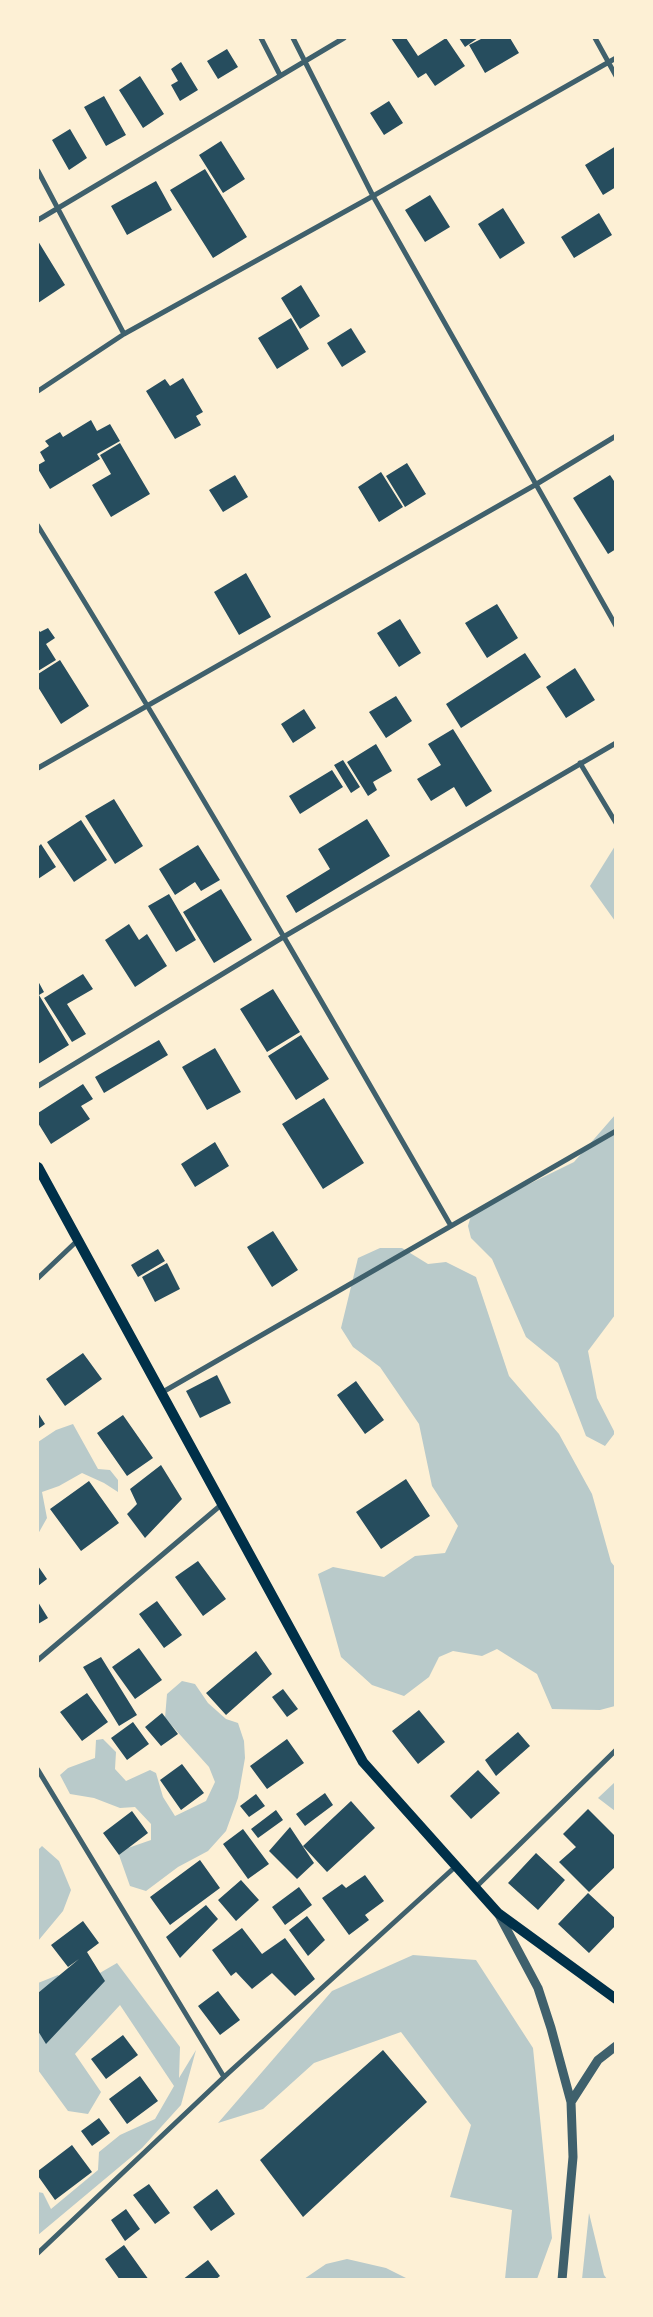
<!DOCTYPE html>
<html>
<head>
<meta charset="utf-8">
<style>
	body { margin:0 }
	#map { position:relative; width:653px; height:2317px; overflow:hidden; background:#fdf0d5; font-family:Poppins,sans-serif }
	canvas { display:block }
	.frame { position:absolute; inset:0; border:39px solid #fdf0d5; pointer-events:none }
</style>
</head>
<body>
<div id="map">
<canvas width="653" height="2317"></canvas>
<div class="frame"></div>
</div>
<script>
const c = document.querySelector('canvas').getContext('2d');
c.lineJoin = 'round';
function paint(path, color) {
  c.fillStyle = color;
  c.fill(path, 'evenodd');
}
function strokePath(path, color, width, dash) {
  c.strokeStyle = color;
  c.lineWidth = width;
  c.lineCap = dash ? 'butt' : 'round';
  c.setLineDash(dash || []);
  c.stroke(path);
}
paint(new Path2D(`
	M615 846V921L590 886Z
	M615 1115V1315L588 1351 597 1398 615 1433 605 1446 586 1436 558 1363 526 1337 492 1259 471 1238 468 1226 472 1212 574 1162Z
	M380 1248H402L428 1264 446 1262 476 1277 509 1376 559 1434 592 1494 611 1562 615 1567V1706L600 1710 552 1709 537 1674 497 1649 482 1656 453 1651 439 1657 429 1677 404 1696 372 1685 341 1657 318 1574 333 1567 384 1577 415 1556 445 1553 458 1526 432 1486 419 1424 380 1367 353 1347 341 1328 358 1258Z
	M73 1424 98 1469 110 1470 118 1480V1492L104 1483 82 1473 59 1486 42 1492 47 1518 38 1534V1442L56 1430Z
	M182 1681 195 1684 208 1703 226 1719 238 1723 244 1741 245 1758 238 1798 226 1831 208 1851 178 1867 146 1891 130 1886 119 1855 128 1848 151 1840V1824L135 1807 120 1808 94 1798 70 1794 60 1775 68 1768 95 1758 96 1740 103 1739 116 1752 115 1769 126 1781 150 1770 156 1773 163 1797 175 1816 206 1801 215 1782 209 1767 165 1718 167 1694Z
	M615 1782V1811L598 1798Z
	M42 1846 59 1861 71 1890 63 1911 38 1941V1850Z
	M413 1955 476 1960 533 2048 552 2238 537 2279H505L512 2210 450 2197 471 2125 401 2032 314 2063 263 2109 218 2123 332 1991Z
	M117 1963 180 2047 179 2078 196 2050 181 2105 142 2148 38 2235V2192L43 2193 51 2209 98 2170 99 2152 120 2135 155 2119 174 2086 120 2005 75 2054 101 2092 88 2114 68 2111 38 2070V1983L58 1975 74 1988Z
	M589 2213 604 2275 607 2279H582Z
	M347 2259 386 2268 408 2279H304L326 2264Z`), '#b9caca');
paint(new Path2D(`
	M391 38H406L418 56 446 38 465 66 435 86 426 73 418 78Z
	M459 38H478L465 47Z
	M483 38H510L519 53 485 73 469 45Z
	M227 49 238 67 218 79 207 61Z
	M181 62 198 90 180 101 171 85 178 81 171 69Z
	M140 76 164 114 143 128 119 90Z
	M104 96 126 135 106 146 84 107Z
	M389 101 403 123 384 135 370 113Z
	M70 129 87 158 69 170 52 140Z
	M221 141 245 179 223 193 199 155Z
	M616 146V187L603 195 585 165Z
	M205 169 247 237 213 258 170 190Z
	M156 181 172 210 127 235 111 206Z
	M430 195 450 227 425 242 405 210Z
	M503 208 525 243 500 259 478 224Z
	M599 213 612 235 574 258 561 237Z
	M38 241 65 285 38 303Z
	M301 285 320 316 300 329 281 298Z
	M291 318 309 349 277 369 258 338Z
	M351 328 366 352 342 367 327 343Z
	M183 378 203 412 196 416 201 425 175 439 146 391 165 379 170 386Z
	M91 420 97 431 110 424 120 441 97 454 100 459 50 489 38 469V465L45 461 40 452 49 446 45 441 60 432 63 437Z
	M120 443 150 494 111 517 92 485 111 474 100 455Z
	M407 463 426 494 405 507 386 476Z
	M381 472 403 507 379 522 358 487Z
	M235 475 248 497 223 512 209 490Z
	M610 475 616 484V549L608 554 573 498Z
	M246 573 271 617 239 635 214 592Z
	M497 604 518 638 487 658 465 623Z
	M400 619 421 653 399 667 377 633Z
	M48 628 55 638 46 644 56 660 38 671V629L40 632Z
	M525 653 541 677 461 728 446 704Z
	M60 660 89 706 61 724 38 687V674Z
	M575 668 595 700 566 718 546 687Z
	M396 696 412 721 386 738 369 712Z
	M304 709 316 728 293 743 281 724Z
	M453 729 492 791 466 807 454 787 431 801 417 779 441 765 428 744Z
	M376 744 392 771 373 782 377 790 368 796 347 762Z
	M343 760 360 787 351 793 334 765Z
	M332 770 343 787 300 814 289 796Z
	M114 799 143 846 115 864 85 816Z
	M367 819 390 856 296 913 286 896 330 869 318 849Z
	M81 820 107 860 74 882 47 842Z
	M41 844 56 867 38 879V847Z
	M198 845 220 880 201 891 195 882 175 895 159 869Z
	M221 889 252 940 214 963 183 912Z
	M169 894 196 940 176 952 148 906Z
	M129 924 139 940 147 934 167 966 135 987 105 940Z
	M83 974 93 989 67 1004 86 1034 72 1042 44 998Z
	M38 981 44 992 39 995 69 1045 38 1064Z
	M273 989 300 1032 267 1052 240 1009Z
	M301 1035 329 1079 296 1100 268 1056Z
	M159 1040 168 1055 104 1093 95 1077Z
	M215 1048 241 1092 207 1110 182 1067Z
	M83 1084 93 1099 81 1106 90 1119 51 1144 38 1123V1113Z
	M324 1098 364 1163 323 1189 282 1124Z
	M215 1142 229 1166 195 1187 181 1164Z
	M273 1231 298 1270 272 1287 247 1247Z
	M158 1249 165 1261 138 1277 131 1265Z
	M167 1263 180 1289 155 1302 142 1277Z
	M83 1353 102 1379 65 1406 46 1379Z
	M217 1375 231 1403 200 1418 186 1391Z
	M356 1381 384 1420 365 1434 337 1395Z
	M38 1413 45 1424 38 1429Z
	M123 1415 153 1458 127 1476 97 1433Z
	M161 1465 182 1499 145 1538 127 1514 137 1504 130 1489Z
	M406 1479 430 1516 381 1549 356 1512Z
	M89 1481 119 1523 81 1551 50 1509Z
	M198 1561 226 1599 203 1616 175 1577Z
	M38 1566 47 1579 38 1586Z
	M157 1601 182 1635 164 1648 139 1614Z
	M38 1602 48 1618 38 1624Z
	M139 1648 162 1680 135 1699 112 1667Z
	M256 1651 272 1674 226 1715 206 1693Z
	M101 1657 137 1715 119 1726 83 1667Z
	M283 1689 298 1709 287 1717 272 1697Z
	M87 1693 108 1722 82 1741 60 1712Z
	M419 1710 445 1742 418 1764 392 1731Z
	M162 1713 178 1734 161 1746 145 1727Z
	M133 1722 149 1744 127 1760 111 1738Z
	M518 1732 530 1746 496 1776 485 1760Z
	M287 1739 304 1763 267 1789 250 1766Z
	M182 1764 204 1793 181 1810 160 1780Z
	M478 1770 500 1793 471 1819 450 1796Z
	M325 1793 333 1805 305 1826 296 1814Z
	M256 1794 265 1806 249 1817 240 1806Z
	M351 1801 375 1828 327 1872 303 1846Z
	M588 1809 616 1837V1866L589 1892 559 1862 576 1847 563 1834Z
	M276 1810 283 1820 258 1838 251 1829Z
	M132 1811 148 1833 119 1855 103 1833Z
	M290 1827 314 1863 297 1879 269 1851Z
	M243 1829 269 1864 248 1879 223 1844Z
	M536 1853 565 1880 538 1910 508 1883Z
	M200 1860 220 1888 170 1925 150 1897Z
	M365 1875 384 1901 365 1915 369 1920 349 1935 322 1898 342 1884 346 1888Z
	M241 1880 259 1900 236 1921 218 1900Z
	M299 1887 312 1905 285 1925 272 1907Z
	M588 1893 616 1919V1925L589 1953 558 1924Z
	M206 1905 218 1919 180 1958 166 1937Z
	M307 1916 325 1940 308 1956 289 1930Z
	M83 1921 99 1943 87 1952 105 1981 46 2044 38 2031V1993L79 1959 68 1967 51 1945Z
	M242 1928 262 1954 285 1938 315 1979 295 1996 272 1973 252 1989 236 1972 231 1976 212 1950Z
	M218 1991 240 2020 220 2035 198 2006Z
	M123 2035 138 2055 106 2079 91 2059Z
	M383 2050 427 2102 303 2217 260 2160Z
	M140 2076 158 2101 127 2124 109 2099Z
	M99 2118 110 2133 92 2146 81 2131Z
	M72 2145 92 2172 55 2200 38 2176V2171Z
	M149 2184 170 2213 155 2224 133 2195Z
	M217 2189 235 2214 211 2231 193 2207Z
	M126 2209 140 2229 125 2241 111 2220Z
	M124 2245 149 2280H120L105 2259Z
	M208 2260 220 2276 215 2280H182Z`), '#264d5e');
strokePath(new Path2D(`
	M261 38 280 75
	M293 38 373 196 616 626
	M595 38 616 76
	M38 171 124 334
	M38 220 344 38
	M38 391 124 334 373 196 616 58
	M38 526C180 756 316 991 451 1226
	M580 763 616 823
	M38 768 535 485 616 436
	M38 1086 285 936 616 743
	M38 1278 78 1240
	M161 1393 616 1131
	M38 1660 221 1505
	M38 1770 224 2077
	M475 1888 616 1750
	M38 2253 224 2077 455 1867`), '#3f606c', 5);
strokePath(new Path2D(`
	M498 1913 538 1988 551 2028 571 2102 573 2157 562 2280
	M571 2102 598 2060 616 2046`), '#3f606c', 9);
strokePath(new Path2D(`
	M38 1167 363 1762 498 1913 616 1999`), '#003049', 10);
</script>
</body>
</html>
